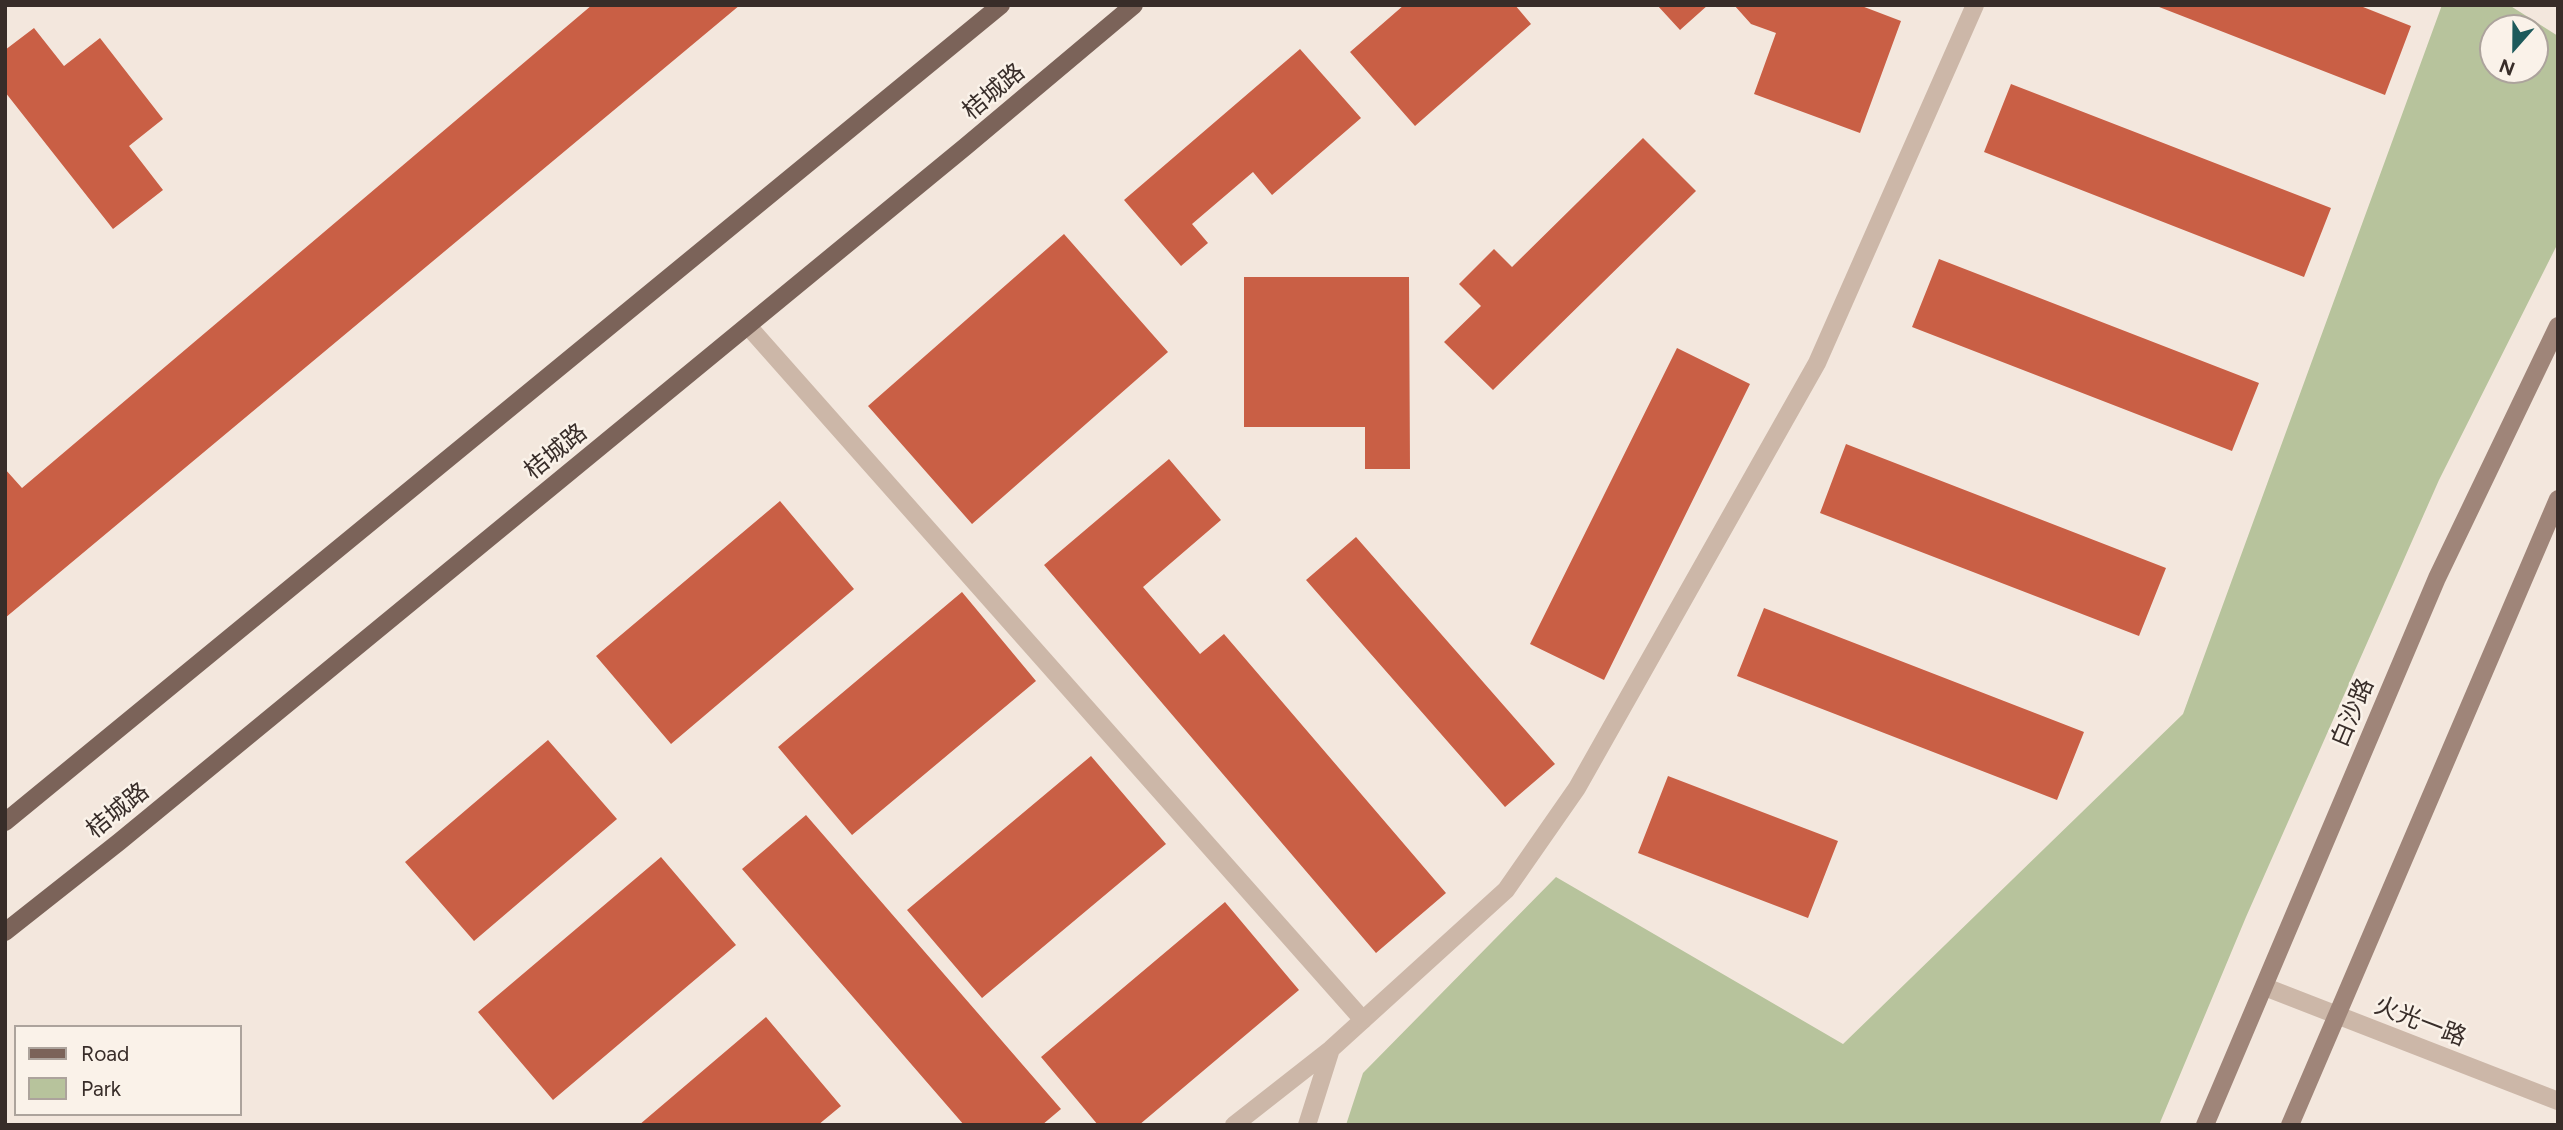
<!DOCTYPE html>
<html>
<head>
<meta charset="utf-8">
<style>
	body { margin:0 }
	#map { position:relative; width:2563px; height:1130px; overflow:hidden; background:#f3e7dd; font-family:Figtree,sans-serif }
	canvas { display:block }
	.frame { position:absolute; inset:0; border:7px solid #382d29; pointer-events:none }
	.legend { position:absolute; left:14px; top:1025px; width:228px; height:91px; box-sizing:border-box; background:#faf2e9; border:2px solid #aca39c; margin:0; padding:9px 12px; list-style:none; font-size:21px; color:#382d29 }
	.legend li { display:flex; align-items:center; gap:14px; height:35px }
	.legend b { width:35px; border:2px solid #aca39c }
	.north { position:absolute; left:2479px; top:14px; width:70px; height:70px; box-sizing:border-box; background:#faf2e9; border:2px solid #aca39c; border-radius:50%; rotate:201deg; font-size:19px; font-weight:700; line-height:28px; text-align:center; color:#382d29 }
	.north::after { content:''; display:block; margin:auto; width:24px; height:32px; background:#1d5a5b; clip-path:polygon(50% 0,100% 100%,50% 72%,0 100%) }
</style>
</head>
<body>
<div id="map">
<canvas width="2563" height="1130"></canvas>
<div class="frame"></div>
<ul class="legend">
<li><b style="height:9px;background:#7b6359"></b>Road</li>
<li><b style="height:19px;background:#b7c39c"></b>Park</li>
</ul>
<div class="north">N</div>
</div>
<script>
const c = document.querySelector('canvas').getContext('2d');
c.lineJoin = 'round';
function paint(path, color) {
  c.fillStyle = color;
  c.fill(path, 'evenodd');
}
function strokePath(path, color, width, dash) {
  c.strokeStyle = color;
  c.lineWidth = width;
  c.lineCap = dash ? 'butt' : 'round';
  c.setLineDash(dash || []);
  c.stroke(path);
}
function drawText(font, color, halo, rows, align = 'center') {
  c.font = font + ' Figtree,"Noto Sans SC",sans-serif';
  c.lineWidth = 5;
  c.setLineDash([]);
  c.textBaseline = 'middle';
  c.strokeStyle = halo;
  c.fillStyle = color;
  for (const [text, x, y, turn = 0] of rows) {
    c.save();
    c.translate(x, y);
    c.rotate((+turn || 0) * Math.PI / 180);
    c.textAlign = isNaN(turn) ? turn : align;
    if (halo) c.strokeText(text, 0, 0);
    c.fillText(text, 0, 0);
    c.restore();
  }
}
paint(new Path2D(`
	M2442 5H2509L2558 36V243L2439 480 2246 917 2159 1125H1346L1363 1073 1556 877 1843 1044 2183 714ZM2493 28H2535V70H2493Z`), '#b7c39c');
paint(new Path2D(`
	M592 5H740L5 618V469L22 488Z
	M1404 5H1515L1531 24 1415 126 1350 52Z
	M1657 5H1708L1680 30Z
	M1734 5H1859L1901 21 1860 133 1754 94 1776 33 1751 24Z
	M2154 5H2358L2411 26 2385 95Z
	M34 28 64 66 100 38 163 119 129 146 163 190 113 229 5 92V50Z
	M1300 49 1361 118 1272 195 1253 172 1192 224 1208 243 1181 266 1124 200Z
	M2011 84 2331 208 2304 277 1984 152Z
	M1643 138 1696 191 1493 390 1444 342 1481 306 1459 284 1494 249 1512 267Z
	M1064 234 1168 352 972 524 868 406Z
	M1939 259 2259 383 2232 451 1912 327Z
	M1244 277H1409L1410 469H1365V427H1244Z
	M1677 348 1750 384 1604 680 1530 644Z
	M1846 444 2166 568 2139 636 1820 513Z
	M1169 459 1221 520 1143 587 1200 654 1224 634 1446 893 1376 953 1044 565Z
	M780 501 854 589 671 744 596 656Z
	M1356 537 1555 764 1505 807 1306 580Z
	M962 592 1036 681 852 835 778 747Z
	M1764 608 2084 732 2057 800 1737 676Z
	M548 740 617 819 474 941 405 862Z
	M1091 756 1166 844 982 998 907 910Z
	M1668 776 1838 841 1808 918 1638 853Z
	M806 815 1061 1109 1042 1125H964L742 869Z
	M661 857 736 945 553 1100 478 1012Z
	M1225 902 1299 990 1139 1125H1098L1041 1057Z
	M766 1017 841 1106 818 1125H639Z`), '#c95f45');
strokePath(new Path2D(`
	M1234 1125 1331 1049 1506 890 1577 788 1817 363 1975 5
	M1307 1125 1331 1049`), '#ccb7a8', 18);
strokePath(new Path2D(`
	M748 326 1363 1020`), '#ccb7a8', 18);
strokePath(new Path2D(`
	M2265 987 2558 1101`), '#ccb7a8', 18);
strokePath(new Path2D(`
	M2205 1125 2437 578 2558 326
	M2290 1125 2558 499`), '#9f8579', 18);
strokePath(new Path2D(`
	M5 822 1001 5
	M5 932 119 842 965 147 1134 5`), '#7b6359', 18);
drawText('24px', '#382d29', '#faf2e9', [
	["桔城路",994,92,-40],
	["桔城路",556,452,-39],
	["白沙路",2353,713,-67],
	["桔城路",118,811,-39],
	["火光一路",2420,1022,21]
]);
</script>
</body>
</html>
